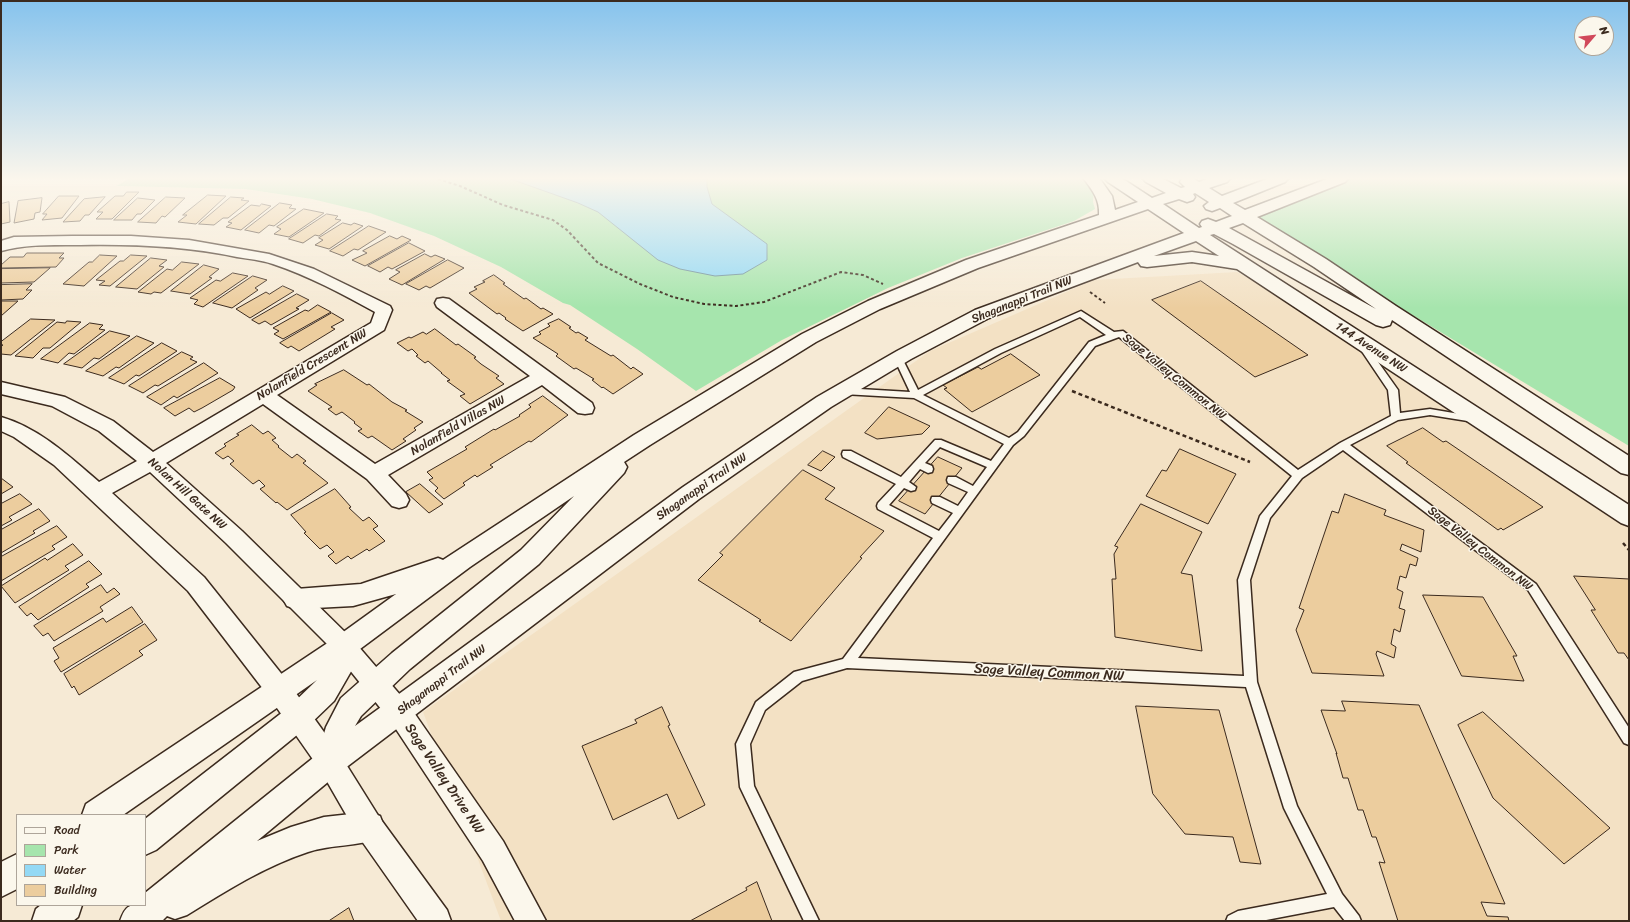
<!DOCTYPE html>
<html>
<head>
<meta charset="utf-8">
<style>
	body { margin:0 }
	#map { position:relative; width:1630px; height:922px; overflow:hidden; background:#f6ead5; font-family:Sriracha,sans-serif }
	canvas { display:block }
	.frame { position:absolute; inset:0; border:2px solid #3b2a1e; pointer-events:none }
	.legend { position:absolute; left:16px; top:814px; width:130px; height:92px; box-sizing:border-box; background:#fbf7ec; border:1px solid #aea59a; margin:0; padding:5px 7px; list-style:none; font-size:12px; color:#3b2a1e }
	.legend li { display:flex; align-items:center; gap:8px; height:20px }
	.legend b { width:20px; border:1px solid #aea59a }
	.north { position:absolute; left:1574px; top:16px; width:40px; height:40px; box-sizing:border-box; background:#fbf7ec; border:1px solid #aea59a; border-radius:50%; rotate:62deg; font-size:11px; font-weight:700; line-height:16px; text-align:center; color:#3b2a1e }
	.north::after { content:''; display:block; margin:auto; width:14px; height:18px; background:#d1495b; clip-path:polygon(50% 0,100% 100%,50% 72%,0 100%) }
</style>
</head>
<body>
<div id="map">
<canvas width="1630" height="922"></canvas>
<div class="frame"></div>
<ul class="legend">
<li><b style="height:5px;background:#fbf7ec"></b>Road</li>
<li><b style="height:11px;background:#a6e5ad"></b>Park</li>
<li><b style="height:11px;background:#94d9f5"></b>Water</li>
<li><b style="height:11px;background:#eccd9e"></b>Building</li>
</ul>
<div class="north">N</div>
</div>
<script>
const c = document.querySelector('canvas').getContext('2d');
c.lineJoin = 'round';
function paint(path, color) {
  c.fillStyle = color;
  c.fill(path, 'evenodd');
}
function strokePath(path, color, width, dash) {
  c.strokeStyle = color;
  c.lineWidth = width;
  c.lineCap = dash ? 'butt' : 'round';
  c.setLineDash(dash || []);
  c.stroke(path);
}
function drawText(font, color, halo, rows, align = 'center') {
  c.font = font + ' Sriracha,sans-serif';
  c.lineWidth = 3;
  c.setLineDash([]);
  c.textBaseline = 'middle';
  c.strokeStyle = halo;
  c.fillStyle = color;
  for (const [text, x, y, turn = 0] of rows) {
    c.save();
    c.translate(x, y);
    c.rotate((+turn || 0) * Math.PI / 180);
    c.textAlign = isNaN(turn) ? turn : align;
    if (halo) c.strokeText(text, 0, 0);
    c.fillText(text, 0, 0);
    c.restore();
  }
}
paint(new Path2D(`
	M1237 272 1357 339 1629 517V921H501L423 712 930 351 1094 280Z`), '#f3e1c4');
paint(new Path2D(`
	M129 179H1083L1094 190 1093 202 1095 209 1074 221 962 258 888 288 782 340 696 391 637 349 570 305 563 303 501 267 434 236 370 213 312 199 245 189 116 186Z
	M1333 179H1629V446L1242 212Z`), '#a6e5ad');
const water = new Path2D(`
	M511 179H707V187L712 204 767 244V260L743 274 715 276 680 269 658 260 598 212 578 203Z`);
paint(water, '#94d9f5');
strokePath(water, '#70939f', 1);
const building = new Path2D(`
	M127 192H139L112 219H96L103 212H97L115 196H123Z
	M208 195 226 196 196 224 178 222 187 215H183Z
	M59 196H79L62 218 42 220 47 214H43Z
	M105 197 89 215H85L80 221 63 222 84 199Z
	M166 197 185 198 165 217 162 216 156 223 138 222Z
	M231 197 244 198 241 200 249 201 228 218H223L214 225 199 224Z
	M42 198 40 212 35 213 34 219 14 223 18 201Z
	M138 198 155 200 141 214H137L132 220H114Z
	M9 202 10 222 1 224V204Z
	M280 203 292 205 289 208 296 209 274 226 269 225 259 233 245 230Z
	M262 204 271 206 241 230 226 227 232 223 228 222 251 205 259 206Z
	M304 209 324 213 289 237 274 234 281 229 277 227Z
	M327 214 338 216 335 219 341 220 319 236 315 235 303 243 289 239Z
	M343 223 351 225 354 223 363 226 329 249 315 245 323 240 319 238Z
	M369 226 386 232 358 250 354 249 343 256 330 251Z
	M390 236 397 239 402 236 411 240 365 266 352 260 367 253 363 251Z
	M409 243 425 251 392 269 388 267 380 272 368 266Z
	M27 253H64L59 258H64L56 267 1 268V265L10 257H23Z
	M425 254 431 257 435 255 445 259 402 285 389 279 400 272 396 270Z
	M100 255 117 256 84 286 63 284 89 262H92Z
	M131 255 147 256 110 286 99 285 105 281 96 280 120 261H123Z
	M151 258 167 260 159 266 164 267 137 289 116 287Z
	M448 260 464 268 430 288 426 286 419 290 406 284Z
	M182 262 199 264 161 293 154 292 151 294 138 292 167 269 172 270Z
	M204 265 219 269 209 277 212 278 190 294 171 291Z
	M50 268 34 282 1 283V269Z
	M233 273 248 276 203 307 194 304 198 300 190 298 216 280 220 281Z
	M494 275 505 283 503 284 524 299 526 298 541 309 543 308 553 314 523 331 505 319 506 318 499 313 497 314 469 293 477 289 474 287 485 282 483 281Z
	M253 276 267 280 255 288 258 290 232 308 213 303Z
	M1201 281 1308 355 1255 377 1152 300Z
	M32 284 26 290H32L23 299 1 300V285Z
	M283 286 294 291 250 318 236 309 266 292 269 294Z
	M297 294 309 300 296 308 299 309 271 325 265 321 259 324 252 320Z
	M1 301H18L1 316Z
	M318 305 331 312 283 339 274 334 279 331 273 328 305 310 308 311Z
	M332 313 344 320 331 327 335 329 299 351 291 346 288 348 280 343Z
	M31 319 55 320 11 355 1 354V346L3 345H1V342Z
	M559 319 571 327 569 328 576 333 578 332 588 338 585 340 611 356 613 355 631 369 633 367 643 374 613 394 603 387 602 388 592 380 594 379 576 368 574 369 556 356 558 354 533 338 541 334 539 332 550 326 548 324Z
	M67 321 81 322 50 348H43L33 358 15 356 57 322 65 323Z
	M90 323 103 325 99 329 105 330 74 354 69 353 58 363 41 359Z
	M435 329 456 345 458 344 476 357 474 358 481 364 499 376 496 378 504 384 470 404 460 396 465 394 447 381 450 380 441 373H442L428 361 425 363 416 356 418 355 412 349 408 351 397 343 409 337 411 338 423 332 426 334Z
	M110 331 130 336 99 359 94 358 82 368 64 364Z
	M137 336 154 343 119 368 116 367 103 376 86 371Z
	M162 343 177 351 139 376 136 375 124 384 109 378Z
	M182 352 193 357 190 359 197 362 158 386 155 385 143 393 129 386Z
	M1011 354 1040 375 972 412 944 389 947 388 943 385 978 367 981 369Z
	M204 363 218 373 177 398 174 396 161 405 147 397Z
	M344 370 367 385 369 384 392 402 407 410 405 411 423 422 414 428 416 430 403 439 406 441 392 450 372 436 368 438 358 431 362 429 354 423 355 422 342 412 336 415 328 409 332 407 308 391 317 385 315 384Z
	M220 378 235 387 233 390 202 408 194 412 189 408 175 416 164 408Z
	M543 396 568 415 531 442 529 441 490 465 493 467 477 477 475 475 463 483 465 485 444 499 435 491 438 488 429 480 433 478 427 472 467 449 465 447 494 429 495 430 520 416 519 415 531 407 529 405Z
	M889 407 930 426 922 434 877 439 865 433Z
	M252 425 263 434 268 431 276 438 272 440 279 446 278 447 292 458 297 454 306 461 303 463 328 483 287 510 277 502 276 503 260 489 265 486 259 480 253 484 230 464 234 461 228 456 223 459 215 453 226 446 224 444 239 435 237 434Z
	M1423 428 1443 442 1446 441 1543 507 1503 530 1501 528 1498 530 1406 463 1408 462 1387 446Z
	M1180 449 1236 474 1208 524 1146 496 1162 470 1166 471Z
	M823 451 835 457 821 471 808 465Z
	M938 457 962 468 925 514 899 501Z
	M803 470 835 488 825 499 884 531 860 557 862 558 791 641 759 621 761 620 698 580 723 555 720 553Z
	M1 478 13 487 1 494Z
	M420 484 443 504 429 513 406 492Z
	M335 489 351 507 349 508 363 521 369 517 378 526 373 529 385 541 369 551 367 549 351 559 348 556 336 564 328 556 334 552 327 545 320 549 304 533 306 532 291 515Z
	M20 494 32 504 9 517 12 520 1 526V504Z
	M1345 494 1386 510 1384 515 1424 530 1421 552 1402 544 1400 550 1418 558 1416 566 1410 564 1406 578 1400 576 1397 589 1403 592 1399 608 1405 610 1400 632 1394 629 1391 644 1396 647 1394 658 1377 651 1376 654 1384 676 1312 673 1296 630 1304 610 1299 608 1332 511 1338 513Z
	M1141 504 1202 532 1181 573 1192 575 1202 651 1115 637 1112 579H1116L1114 554 1118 547 1115 546Z
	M39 509 50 521 33 531 35 533 1 553V530Z
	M57 526 67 537 52 546 55 549 1 581V557Z
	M73 544 83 555 65 566 69 570 15 603 1 586 45 558 47 560Z
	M89 561 102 574 86 584 89 587 38 620 31 613 27 616 19 607Z
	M1574 576 1629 579V660L1624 653H1618L1591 610H1595Z
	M101 585 107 593 114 588 120 594 100 607 103 611 54 641 48 633 43 636 34 626Z
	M1423 595 1483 597 1517 656H1513L1524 681 1462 676Z
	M132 607 143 622 61 672 54 661 59 658 53 648 103 618 106 622Z
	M145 624 157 640 139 651 143 655 79 695 74 686 72 688 64 674Z
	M1342 701 1419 705 1505 904 1481 902 1487 916 1508 917 1509 921H1398L1379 862 1385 863 1376 837H1372L1363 810H1358L1348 778H1343L1336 753 1337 754 1321 710 1345 711Z
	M1136 706 1219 710 1261 864 1240 862 1233 837 1185 834 1153 794Z
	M662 707 670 725 668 726 705 805 678 819 667 794 613 820 582 746 637 723 635 720Z
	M1483 712 1610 828 1564 864 1493 798 1458 725Z
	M757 882 772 921H690L747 890 746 888Z
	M349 908 354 921H329Z`);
paint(building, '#eccd9e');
strokePath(building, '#3b2a1e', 1);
const lane = new Path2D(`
	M1081 311 1114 332 1123 331 1298 470 1340 443 1391 416 1388 390 1359 347 1360 345H1366L1398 390 1400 413 1430 409 1477 417 1479 419 1474 422 1430 415 1398 420 1350 445 1536 584 1629 728V745L1624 743 1528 590 1343 450 1302 478 1270 518 1250 580 1257 682 1297 806 1342 894 1359 916 1361 921H1345L1334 907 1261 921H1226L1228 916 1238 911 1327 894 1284 808 1246 687 847 668 802 681 765 710 750 744 754 786 819 921H804L740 787 736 744 756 702 794 672 843 659 933 538 878 509 877 506 878 503 896 484 843 457 842 454 843 451H851L901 477 935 440H941L991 461 1004 444 914 398 843 394 838 391 843 388 910 392 894 358 898 355 902 358 918 390 995 349ZM1080 317 1106 335 1089 342 1018 432 1009 438 923 395 1001 353ZM1119 337 1292 476 1260 516 1238 580 1244 676 858 658 1013 445 1024 436 1095 346ZM940 447 987 467 973 486 956 477H948L947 480 948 483 968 492 958 506 940 497H932L931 500 932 503 953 513 939 531 889 505 904 488 911 491 915 490 916 487 909 482 920 469 928 473 932 472 933 469 932 466 925 463Z`);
const street = new Path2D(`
	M72 236H131L189 240 269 254 314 269 390 306 392 310 384 330 277 395 375 464 530 376 437 307 435 303 437 299 443 298 449 299 592 403 594 408 592 413 585 414 578 413 542 385 388 475 406 494 409 500 406 506 399 508 392 506 367 479 263 404 166 463 242 531 352 639 408 704 503 841 546 921H515L483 861 390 720 336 653 226 543 150 472 112 493 204 577 288 682 339 753 379 817 447 910 451 921H418L359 837 321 771 270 698 188 591 54 465 14 437 1 431V417C39 428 69 456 99 482L137 461 99 431 52 406 1 394V382L65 397 113 421 153 452 371 323 375 312C342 294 309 276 273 264 261 260 249 259 237 257 185 246 133 244 80 245 53 245 27 244 1 251V241L14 237Z`);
const secondary = new Path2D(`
	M1084 179H1100L1112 196 1115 210 1138 202 1108 182 1105 179H1123L1152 198 1166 193 1146 182 1143 179H1163L1181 188 1185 187 1180 182 1182 179H1194L1199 182 1207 179H1230L1227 182 1209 188 1222 196 1267 179H1288L1285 182 1233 203 1245 210 1327 179H1348L1345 182 1257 217 1326 259 1396 306 1629 456V475L1621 473 1392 320 1390 325 1383 327 1376 325 1233 244 1214 234 1210 235 1629 505V526L1621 523 1237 269 1192 262 1147 267 1141 266 1138 262 989 318 911 359 831 407 699 499 340 772 257 841 291 827 324 817 369 812 380 816 384 827 380 838C357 847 332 844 308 852 265 866 226 891 187 915L175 919 167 916 162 921H120C126 905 128 905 145 905V893L318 754 326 727 341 698 392 653 521 550 574 496 470 567 356 652 353 668 334 701 308 726 156 850 145 855V819L288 708 317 680 123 815H82L86 804 335 638 396 594 353 606 296 609 287 606 283 599 287 592 296 589 361 584 438 558 443 560 634 435 802 334 868 301 966 260 1099 215C1100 200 1093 191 1084 179ZM1195 193 1209 202 1204 206 1206 209 1212 211 1220 208 1232 216 1216 222 1208 219 1202 221 1200 224 1202 227 1199 228 1163 204 1179 199 1187 202 1193 200 1195 197 1193 194ZM1148 209 1184 233 975 310 897 351 817 397 683 487 355 726 361 716 410 669 539 564 624 473 627 467 624 462 650 445 816 342 880 309 978 268ZM1243 223 1314 267 1376 309 1229 228ZM1196 241 1219 256 1192 252 1154 256Z
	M17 854V889L1 897V862Z
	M41 905H82L78 917 73 921H32L36 909Z`);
strokePath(lane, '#3b2a1e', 3);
strokePath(street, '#3b2a1e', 3);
strokePath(secondary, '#3b2a1e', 3);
strokePath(new Path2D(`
	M438 179 460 186 503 205 553 220 567 230 598 263 640 284 673 297 704 304 736 306 764 302 841 272 863 275 883 284
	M1090 292 1105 303`), '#3b2a1e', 2, [3, 2.5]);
strokePath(new Path2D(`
	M1072 391 1250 462
	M1623 543 1629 550`), '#3b2a1e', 2.5, [4, 3]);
paint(lane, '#fbf7ec');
paint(street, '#fbf7ec');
paint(secondary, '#fbf7ec');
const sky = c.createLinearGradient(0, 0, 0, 308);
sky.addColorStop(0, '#86c3ed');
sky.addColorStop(0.58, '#fbf6ec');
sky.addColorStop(1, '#fbf6ec00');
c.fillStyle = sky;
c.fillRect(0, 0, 1630, 308);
drawText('12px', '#3b2a1e', '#fbf7ec', [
	["Shaganappi Trail NW",1022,300,-22],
	["144 Avenue NW",1371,348,33],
	["Nolanfield Crescent NW",312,365,-31],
	["Sage Valley Common NW",1174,377,39],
	["Nolanfield Villas NW",458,426,-30],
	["Shaganappi Trail NW",702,487,-35],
	["Nolan Hill Gate NW",187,494,42],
	["Sage Valley Common NW",1480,549,38],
	["Shaganappi Trail NW",442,680,-37]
]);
drawText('14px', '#3b2a1e', '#fbf7ec', [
	["Sage Valley Common NW",1049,673,3],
	["Sage Valley Drive NW",444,779,56]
]);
</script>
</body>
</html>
